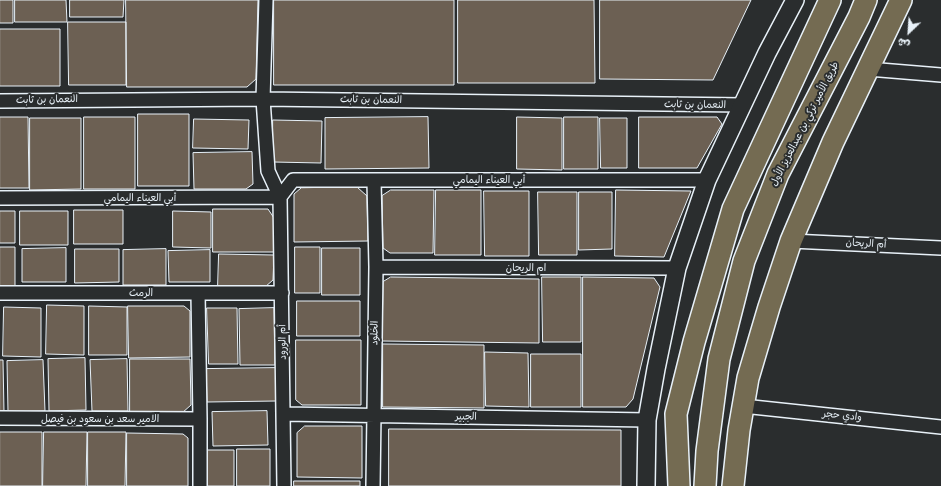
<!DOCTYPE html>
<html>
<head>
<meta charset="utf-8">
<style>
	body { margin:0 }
	#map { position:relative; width:941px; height:486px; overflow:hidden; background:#2a2d2e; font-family:"Balsamiq Sans","Playpen Sans Arabic",sans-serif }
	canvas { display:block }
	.north { position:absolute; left:889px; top:12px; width:40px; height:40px; -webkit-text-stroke:3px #2a2d2e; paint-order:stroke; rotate:205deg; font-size:11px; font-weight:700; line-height:16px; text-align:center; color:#e8f1f8 }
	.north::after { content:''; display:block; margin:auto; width:14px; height:18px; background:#e8f1f8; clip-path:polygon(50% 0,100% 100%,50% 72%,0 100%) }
</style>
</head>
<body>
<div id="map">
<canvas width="941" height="486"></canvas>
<div class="north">ش</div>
</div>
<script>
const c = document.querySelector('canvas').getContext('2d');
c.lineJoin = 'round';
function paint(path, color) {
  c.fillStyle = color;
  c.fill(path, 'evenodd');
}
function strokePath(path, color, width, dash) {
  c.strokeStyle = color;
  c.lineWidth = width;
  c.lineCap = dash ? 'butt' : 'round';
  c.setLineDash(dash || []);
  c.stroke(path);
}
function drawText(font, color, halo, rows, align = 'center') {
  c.font = font + ' "Balsamiq Sans","Playpen Sans Arabic",sans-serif';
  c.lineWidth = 4;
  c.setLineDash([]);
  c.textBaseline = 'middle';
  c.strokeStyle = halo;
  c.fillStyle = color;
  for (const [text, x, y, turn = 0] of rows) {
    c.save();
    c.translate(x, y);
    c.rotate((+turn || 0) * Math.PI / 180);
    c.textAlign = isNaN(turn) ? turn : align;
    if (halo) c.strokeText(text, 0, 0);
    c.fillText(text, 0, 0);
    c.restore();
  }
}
const building = new Path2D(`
	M0 0H13V23H0Z
	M15 0H66L67 22H15Z
	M70 0H124L123 17H70Z
	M126 0H258L256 79 247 87H127Z
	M274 0H454V85H274Z
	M458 0H594L595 83H458Z
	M600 0H751L713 80 600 79Z
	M68 22H126V85H69Z
	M0 29H60V86H0Z
	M138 114H189V186H138Z
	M0 117H28L29 188H0Z
	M84 117H135V189H84Z
	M428 117 429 168 325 169V118Z
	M517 117 562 118V170L517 169Z
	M564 117H598V169H564Z
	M639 117H717L722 124 697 168H639Z
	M30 118H81V189L30 190Z
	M600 118H627V168H601Z
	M194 119 249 120 248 149 193 148Z
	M273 120 322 121 321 163 273 162Z
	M252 152 253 184 246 189H194L193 153Z
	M357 187 367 196 368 241 294 242V194L301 188Z
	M391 190H434L433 253H390L383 248 382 196Z
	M436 190H481V255H435Z
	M616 190 691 191 664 257 615 256Z
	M484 191H529V256H485Z
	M538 192H577V255H539Z
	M579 192H612V249L579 250Z
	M213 209H268L274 218V252H213Z
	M74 210H123V244H74Z
	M0 211H15V243H0Z
	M20 211H68V245H20Z
	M173 211 211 212V248L173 247Z
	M0 247H15V286H0Z
	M295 247H320V293H295Z
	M66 248V282H22V249Z
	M322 248H360V295H322Z
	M75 249H119V282L75 283Z
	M166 249V285H123V250Z
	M210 250V282H169L168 251Z
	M219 254 274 255 273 280 265 287 218 286Z
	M391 277 539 279V343L382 341 383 282Z
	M542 277H581V342H543Z
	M583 277 654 278 660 287 633 399 626 407H583Z
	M297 301H360V336H297Z
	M47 305 84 306V355L46 354Z
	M89 306 127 307V355H89Z
	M128 306H184L190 311V357L129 358Z
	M4 307 41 308V357L3 356Z
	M207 308H237L238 364H209Z
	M274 308 275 365H240L239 309Z
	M296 340H361V405H302L296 400Z
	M383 344 484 345V408L383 407Z
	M485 352 528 353 529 407 486 406Z
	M531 354H581V407H531Z
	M85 358 86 410 49 411 48 359Z
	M127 359 128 411H92L90 360Z
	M130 359H190L191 405 182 413H130Z
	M0 360H3L4 412H0Z
	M43 360 45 411 8 412 7 361Z
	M276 368V401L207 402 206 369Z
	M267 411 268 445 213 446 212 412Z
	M305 426H362V478L297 477V433Z
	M389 429 621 430V486H389Z
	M0 432H42V486H0Z
	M44 432H87L86 486H43Z
	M88 432H126L125 486H88Z
	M127 433 183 434 188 438V486H127Z
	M237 449H270V486H237Z
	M204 450H234V486H204Z
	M294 481H360V486H294Z`);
paint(building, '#6c6053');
strokePath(building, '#e8f1f8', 1);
const minor = new Path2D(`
	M266 0 263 99 268 171 280 197 293 180H707
	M868 69 941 75
	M0 101 263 99 743 105
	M0 198 280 197 284 486
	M791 241 941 248
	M376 267 677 268
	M0 293H282
	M198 293 200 419V486
	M743 406 941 427
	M284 414 647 420
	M0 418 200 419
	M373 486 376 267 374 181`);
const tertiary = new Path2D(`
	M646 486 647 420 656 369 677 268 707 180 767 53 795 0`);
const primary = new Path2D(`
	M679 486 676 414 694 342 733 209 830 0
	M705 486 707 451 719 359 744 261 778 174 859 17 866 0
	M733 486 739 430 748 378 769 307 791 241 833 142 901 0`);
strokePath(minor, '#e8f1f8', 16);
strokePath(tertiary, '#e8f1f8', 20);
strokePath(primary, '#e8f1f8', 24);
strokePath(minor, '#2a2d2e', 13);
strokePath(tertiary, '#2a2d2e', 17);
strokePath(primary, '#746b52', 21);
drawText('10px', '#e8f1f8', '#2a2d2e', [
	["النعمان بن ثابت",47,100,-1],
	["النعمان بن ثابت",371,100,1],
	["النعمان بن ثابت",695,105,1],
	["طريق الأمير تركي بن عبدالعزيز الأول",805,124,-63],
	["أبي العيناء اليمامي",489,180],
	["أبي العيناء اليمامي",140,198],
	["أم الريحان",866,244,3],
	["ام الريحان",526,268],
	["الرمث",141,293],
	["الخلود",375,333,-89],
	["أم الورود",283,342,-91],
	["وادي حجر",842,416,6],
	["الجبير",466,417,1],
	["الامير سعد بن سعود بن فيصل",100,419]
]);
</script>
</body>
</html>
